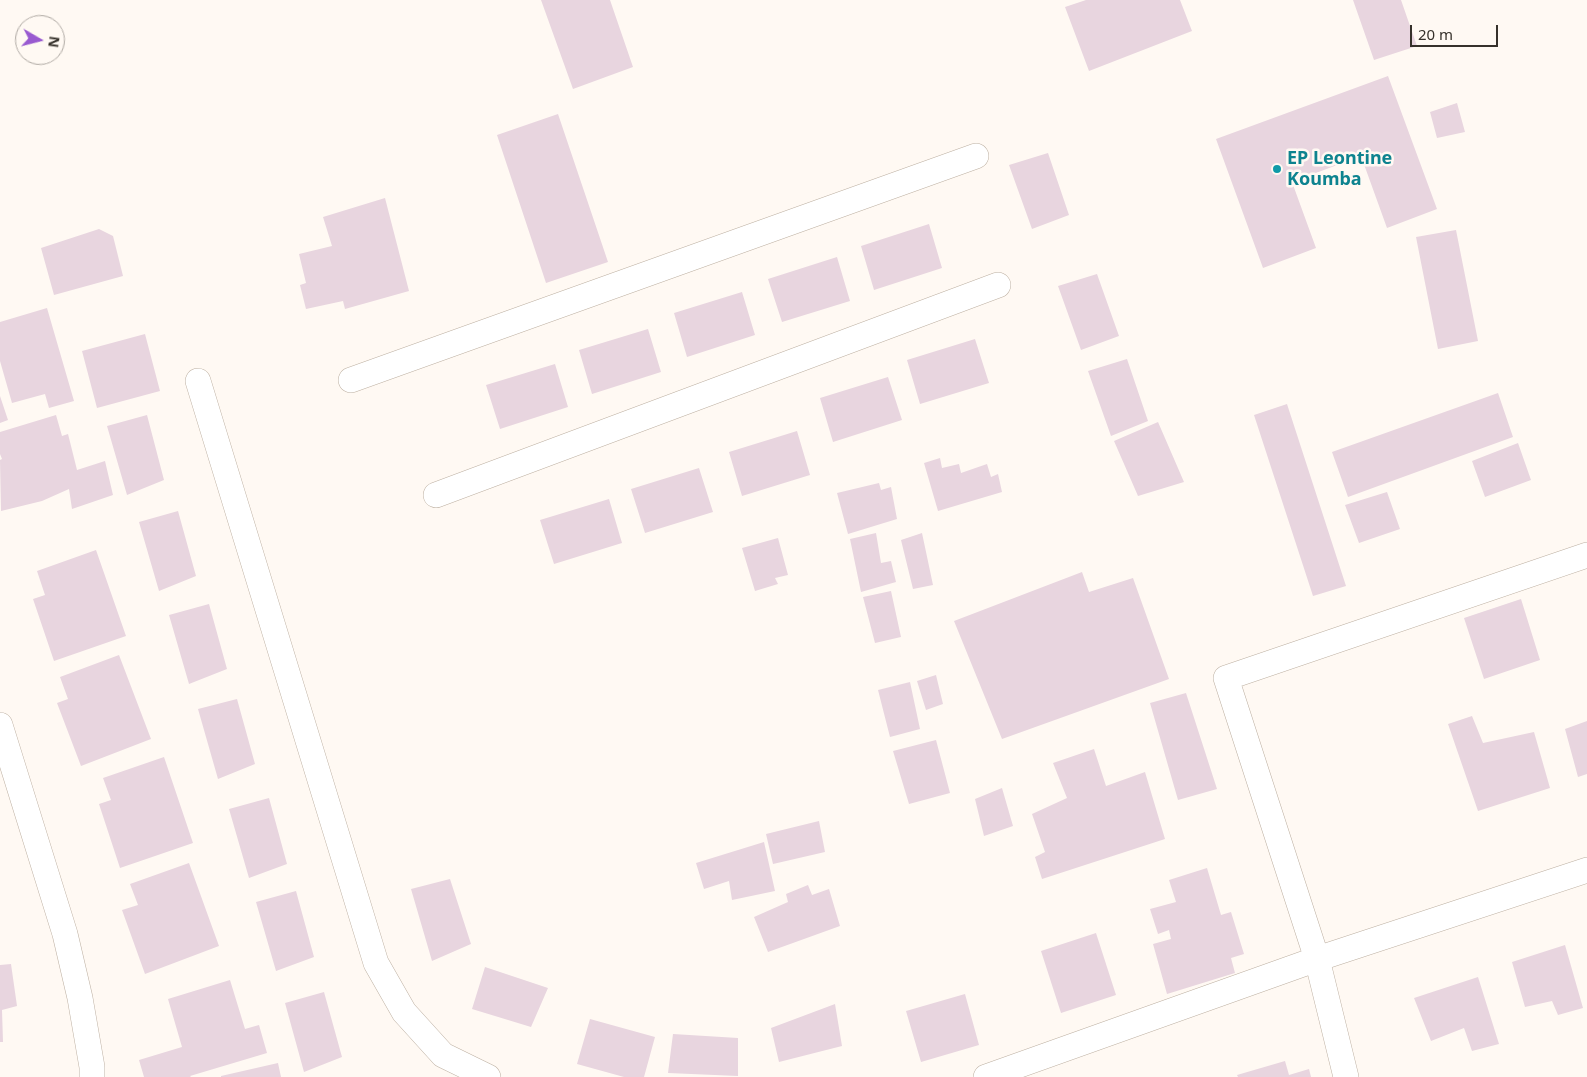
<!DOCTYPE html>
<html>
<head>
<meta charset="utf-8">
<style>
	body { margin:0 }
	#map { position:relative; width:1587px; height:1077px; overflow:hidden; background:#fff9f3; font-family:"Noto Sans",sans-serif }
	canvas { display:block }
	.north { position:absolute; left:15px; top:15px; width:50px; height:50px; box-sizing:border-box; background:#fff9f3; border:1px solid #afa9a3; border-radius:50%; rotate:98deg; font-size:14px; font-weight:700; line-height:20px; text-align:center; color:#36312b }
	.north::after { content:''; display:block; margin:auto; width:18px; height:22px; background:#995ad0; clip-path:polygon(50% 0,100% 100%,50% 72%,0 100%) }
	.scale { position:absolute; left:1410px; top:25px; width:88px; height:22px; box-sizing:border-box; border:2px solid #36312b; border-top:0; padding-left:6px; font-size:15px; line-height:18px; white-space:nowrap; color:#36312b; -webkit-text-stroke:4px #fff9f3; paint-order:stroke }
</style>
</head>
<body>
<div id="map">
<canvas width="1587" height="1077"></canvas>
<div class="north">N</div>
<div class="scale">20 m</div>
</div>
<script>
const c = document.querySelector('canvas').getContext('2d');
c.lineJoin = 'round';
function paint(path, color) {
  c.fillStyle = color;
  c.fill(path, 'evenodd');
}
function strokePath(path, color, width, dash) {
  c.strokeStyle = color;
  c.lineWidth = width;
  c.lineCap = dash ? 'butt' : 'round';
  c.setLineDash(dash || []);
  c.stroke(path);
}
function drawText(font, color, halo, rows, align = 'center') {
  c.font = font + ' "Noto Sans",sans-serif';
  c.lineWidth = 5;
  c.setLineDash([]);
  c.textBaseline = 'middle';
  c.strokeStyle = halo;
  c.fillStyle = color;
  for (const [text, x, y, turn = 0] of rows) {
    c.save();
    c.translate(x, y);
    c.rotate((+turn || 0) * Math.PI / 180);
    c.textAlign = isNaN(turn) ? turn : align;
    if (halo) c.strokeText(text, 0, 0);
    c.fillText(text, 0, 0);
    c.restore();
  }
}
paint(new Path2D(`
	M541 0H610L633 67 573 89Z
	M1086 0H1180L1192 31 1089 71 1065 7Z
	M1353 0H1401L1417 46 1374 60Z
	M1388 76 1437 209 1387 228 1361 156 1292 182 1316 248 1263 268 1216 139Z
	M1457 103 1465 132 1437 138 1430 112Z
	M558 114 608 262 546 283 497 135Z
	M1048 153 1069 215 1032 229 1009 165Z
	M385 198 409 291 345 309 343 301 306 309 300 285 306 283 299 254 332 246 323 217Z
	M929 224 942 268 874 290 861 246Z
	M99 229 113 236 123 276 54 295 41 248Z
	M1456 230 1478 341 1438 349 1416 237Z
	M837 257 850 301 782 322 768 279Z
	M1097 274 1119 336 1081 350 1058 286Z
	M742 292 755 335 687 357 674 313Z
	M47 308 74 401 49 408 45 394 12 403 0 361V322Z
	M648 329 661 372 592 394 579 350Z
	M145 334 160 391 97 408 82 351Z
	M975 339 989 383 920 404 907 360Z
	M1127 359 1148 421 1111 436 1088 371Z
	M555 364 568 407 500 429 486 385Z
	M888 377 902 420 833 442 820 398Z
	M1498 393 1513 437 1348 497 1332 452Z
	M0 396 8 420 0 423Z
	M1287 404 1346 586 1313 596 1254 415Z
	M56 415 62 436 68 434 77 470 105 461 113 495 72 509 69 489 42 501 1 511 0 460 2 459 0 454V432Z
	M147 415 164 480 127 495 107 426Z
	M1158 422 1184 482 1138 496 1114 441Z
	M797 431 810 475 742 496 729 452Z
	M1518 443 1531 480 1485 497 1472 461Z
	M940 458 942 468 959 464 961 473 987 464 991 477 998 474 1002 492 938 511 924 463Z
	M699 468 713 512 645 533 631 489Z
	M879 483 881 490 891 487 897 519 848 534 837 493Z
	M1387 492 1400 529 1359 543 1345 505Z
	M609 499 622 543 554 564 540 520Z
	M178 511 196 576 159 591 139 522Z
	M876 533 881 563 891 561 896 582 861 592 850 539Z
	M922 533 933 585 913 589 901 540Z
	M778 538 788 575 775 578 778 584 755 591 742 548Z
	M96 550 126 636 54 661 33 599 45 595 37 571Z
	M1082 572 1089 592 1133 578 1169 679 1002 739 954 621Z
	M891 591 901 637 875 643 863 597Z
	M1521 599 1540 660 1484 679 1464 618Z
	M209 604 227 669 189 684 169 615Z
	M119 655 151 739 81 766 57 703 68 699 60 677Z
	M936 675 943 704 926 710 917 681Z
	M910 682 920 729 890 737 878 690Z
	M1186 693 1217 789 1178 800 1150 703Z
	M237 699 255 764 218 779 198 709Z
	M1472 716 1483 743 1534 732 1550 788 1478 811 1448 724Z
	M1587 721V774L1578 777 1565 729Z
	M936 740 950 793 909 804 893 751Z
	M1094 749 1106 786 1145 772 1165 839 1042 879 1035 857 1045 852 1032 814 1067 798 1053 763Z
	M164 757 193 843 120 868 99 804 111 800 103 778Z
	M1002 788 1013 826 984 836 975 799Z
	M269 798 287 864 249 878 229 809Z
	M819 821 825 852 773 864 766 834Z
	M764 842 775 891 732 900 729 881 704 889 696 863Z
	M189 863 219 946 145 974 122 910 138 905 130 884Z
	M1207 868 1221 915 1231 912 1244 954 1231 958 1235 973 1167 994 1153 944 1171 939 1169 930 1158 934 1150 909 1176 902 1169 880Z
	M450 879 471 944 432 961 411 889Z
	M808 885 812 895 829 889 840 926 768 952 754 917 788 902 786 894Z
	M296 891 314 957 276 971 256 902Z
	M1096 933 1116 995 1061 1013 1041 951Z
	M1565 945 1583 1008 1558 1015 1552 1001 1525 1007 1512 962Z
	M11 964 17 1006 2 1010 3 1042H0V965Z
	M485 967 548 988 531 1027 472 1009Z
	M1478 977 1499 1044 1472 1051 1464 1028 1431 1041 1414 998Z
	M230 980 245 1029 259 1025 267 1053 190 1076 191 1077H144L139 1060 182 1047 168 999Z
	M324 992 342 1057 304 1072 285 1003Z
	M965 994 979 1045 921 1062 906 1011Z
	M835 1004 842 1046 779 1062 771 1028Z
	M590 1019 655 1037 644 1077H624L577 1064Z
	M673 1034 738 1038V1076L668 1073Z
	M1285 1061 1289 1075 1309 1069 1311 1077H1238L1237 1075Z
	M278 1063 281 1077H221V1076Z`), '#e8d5df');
const street = new Path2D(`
	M351 380 976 156
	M198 381 376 963 404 1012 443 1055 488 1077
	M436 495 998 285
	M0 725 65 934 80 998 92 1067V1077
	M986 1077 1317 959 1587 870
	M1346 1077 1317 959 1226 678 1587 555`);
strokePath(street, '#bdb0a2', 26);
strokePath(street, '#fff', 25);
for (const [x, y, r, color] of [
	[1277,169,5,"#0f9aa8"]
]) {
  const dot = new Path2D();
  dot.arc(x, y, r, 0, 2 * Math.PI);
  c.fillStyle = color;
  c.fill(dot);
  strokePath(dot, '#fff9f3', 2);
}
drawText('bold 18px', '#0d838f', '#fff9f3', [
	["EP Leontine",1287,159],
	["Koumba",1287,180]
], 'left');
</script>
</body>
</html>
